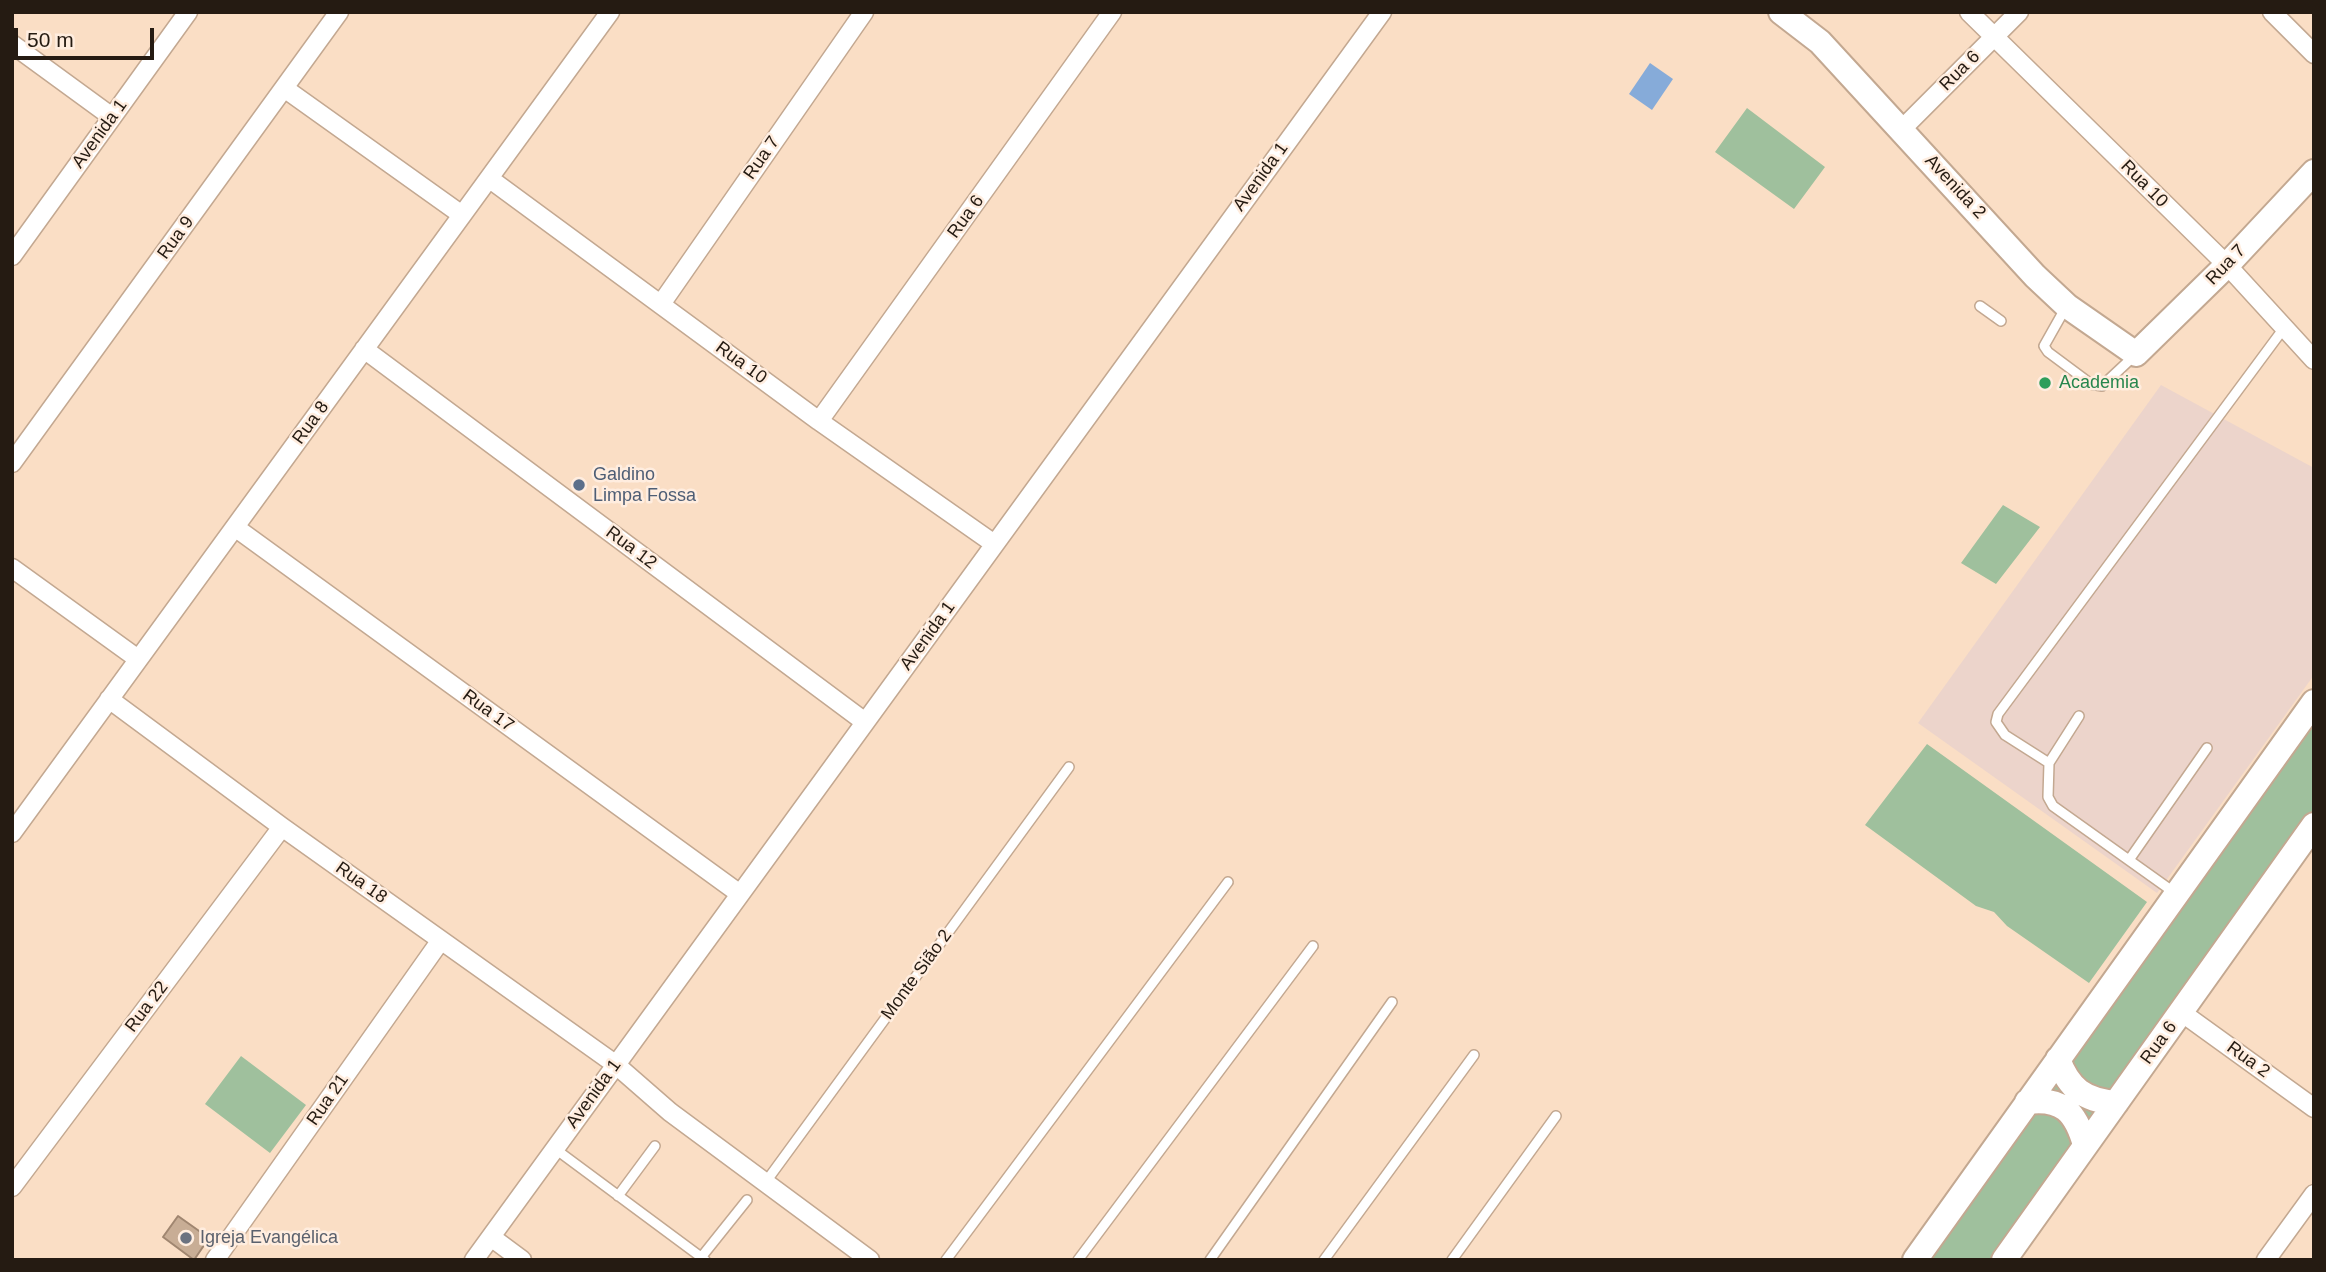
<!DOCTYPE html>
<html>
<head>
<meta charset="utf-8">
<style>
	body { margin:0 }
	#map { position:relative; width:2326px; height:1272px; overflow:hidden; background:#fadec5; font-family:Arial,sans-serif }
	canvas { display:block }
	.frame { position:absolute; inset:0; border:14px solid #251b12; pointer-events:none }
	.scale { position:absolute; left:14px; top:28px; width:140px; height:32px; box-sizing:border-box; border:4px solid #251b12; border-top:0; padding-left:9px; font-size:21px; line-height:24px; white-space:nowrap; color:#251b12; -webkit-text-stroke:5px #ffeddf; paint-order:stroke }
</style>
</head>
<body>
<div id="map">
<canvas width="2326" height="1272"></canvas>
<div class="frame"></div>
<div class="scale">50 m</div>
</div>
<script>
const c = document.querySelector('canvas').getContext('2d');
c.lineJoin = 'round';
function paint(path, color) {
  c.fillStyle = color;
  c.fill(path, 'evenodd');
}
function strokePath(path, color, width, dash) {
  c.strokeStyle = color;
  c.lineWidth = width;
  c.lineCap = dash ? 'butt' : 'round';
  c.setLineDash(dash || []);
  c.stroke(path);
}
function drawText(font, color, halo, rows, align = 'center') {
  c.font = font + ' Arial,sans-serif';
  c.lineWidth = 5;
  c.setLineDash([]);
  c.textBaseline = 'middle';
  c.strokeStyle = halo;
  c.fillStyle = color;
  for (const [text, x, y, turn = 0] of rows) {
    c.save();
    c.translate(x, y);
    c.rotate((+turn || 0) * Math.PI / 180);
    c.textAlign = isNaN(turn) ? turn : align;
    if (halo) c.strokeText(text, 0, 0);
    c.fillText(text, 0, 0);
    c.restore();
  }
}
paint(new Path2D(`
	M2161 385 2314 468V675L2157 893 1918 723Z`), '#ecd4cb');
paint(new Path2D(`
	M1747 108 1825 167 1794 209 1715 152Z
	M2003 505 2040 527 1996 584 1961 563Z
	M2314 711V835L2008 1260H1920Z
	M1927 744 2147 902 2089 983 2007 926 1994 912 1976 906 1865 825Z
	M241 1056 306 1105 270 1153 205 1104Z`), '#9fc09d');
paint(new Path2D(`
	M1650 63 1673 79 1652 110 1629 94Z`), '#86abd9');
const building = new Path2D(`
	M178 1216 209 1238 194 1260 163 1237Z`);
paint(building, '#c8ad95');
strokePath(building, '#a08670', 2);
const lane = new Path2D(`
	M1980 306 2001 321
	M2066 307 2044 346 2048 352 2091 384 2102 386 2134 356
	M2079 716 2049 763 2005 735 1996 722 1998 714 2284 328
	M2049 763 2048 797 2053 806 2175 893
	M2129 860 2207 748
	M554 1148 705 1260
	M765 1183 1069 767
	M618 1196 655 1146
	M699 1260 747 1200
	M946 1260 1228 882
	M1078 1260 1313 946
	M1210 1260 1392 1002
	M1324 1260 1474 1055
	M1452 1260 1556 1116`);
const street = new Path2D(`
	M1969 12 2227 265 2314 360
	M2272 12 2314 54
	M12 44 112 117
	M284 88 462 215
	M1901 130 2019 12
	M490 179 819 421 993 543
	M12 256 188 12
	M661 304 864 12
	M364 349 865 722
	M819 421 1112 12
	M12 463 339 12
	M236 528 740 894
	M12 568 138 659
	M109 699 282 827 615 1064 670 1112 870 1260
	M12 833 610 12
	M2181 1012 2314 1108
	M12 1187 282 827
	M491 1237 522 1260
	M215 1260 441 940
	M474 1260 1382 12
	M2266 1260 2314 1194`);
const secondary = new Path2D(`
	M1781 12 1820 42 2035 276 2067 306 2136 354 2227 265 2314 172
	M2058 1059C2069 1089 2084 1100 2116 1103
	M2027 1102C2063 1097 2076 1113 2085 1145
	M1915 1260 2314 702
	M2004 1260 2314 825`);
strokePath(lane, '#c3a891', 12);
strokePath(street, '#c3a891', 21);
strokePath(secondary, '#c3a891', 28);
strokePath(lane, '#fff', 9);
strokePath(street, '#fff', 18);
strokePath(secondary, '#fff', 24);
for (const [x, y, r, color] of [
	[2045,383,7,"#2e9e5b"],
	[579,485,7,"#5c6f8a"],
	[186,1238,7,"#6b7280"]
]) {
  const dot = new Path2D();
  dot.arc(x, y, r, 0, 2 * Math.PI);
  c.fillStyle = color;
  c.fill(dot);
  strokePath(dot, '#ffeddf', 2.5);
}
drawText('18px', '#251b12', '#ffeddf', [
	["Rua 6",1960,71,-45],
	["Avenida 1",100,134,-54],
	["Rua 7",762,158,-55],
	["Avenida 1",1261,177,-54],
	["Rua 10",2144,184,45],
	["Avenida 2",1955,187,47],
	["Rua 6",966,217,-54],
	["Rua 9",176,238,-54],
	["Rua 7",2226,265,-46],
	["Rua 10",741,363,36],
	["Rua 8",311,423,-54],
	["Rua 12",631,548,37],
	["Avenida 1",928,636,-54],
	["Rua 17",488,711,36],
	["Rua 18",361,883,35],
	["Monte Sião 2",917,975,-54],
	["Rua 22",147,1007,-53],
	["Rua 6",2159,1043,-54],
	["Rua 2",2248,1060,36],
	["Avenida 1",594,1094,-54],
	["Rua 21",328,1100,-55]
]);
drawText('18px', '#27864d', '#ffeddf', [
	["Academia",2059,383]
], 'left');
drawText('18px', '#4e5e75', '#ffeddf', [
	["Galdino",593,475],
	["Limpa Fossa",593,496]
], 'left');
drawText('18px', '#5b616d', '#ffeddf', [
	["Igreja Evangélica",200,1238]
], 'left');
</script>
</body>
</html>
